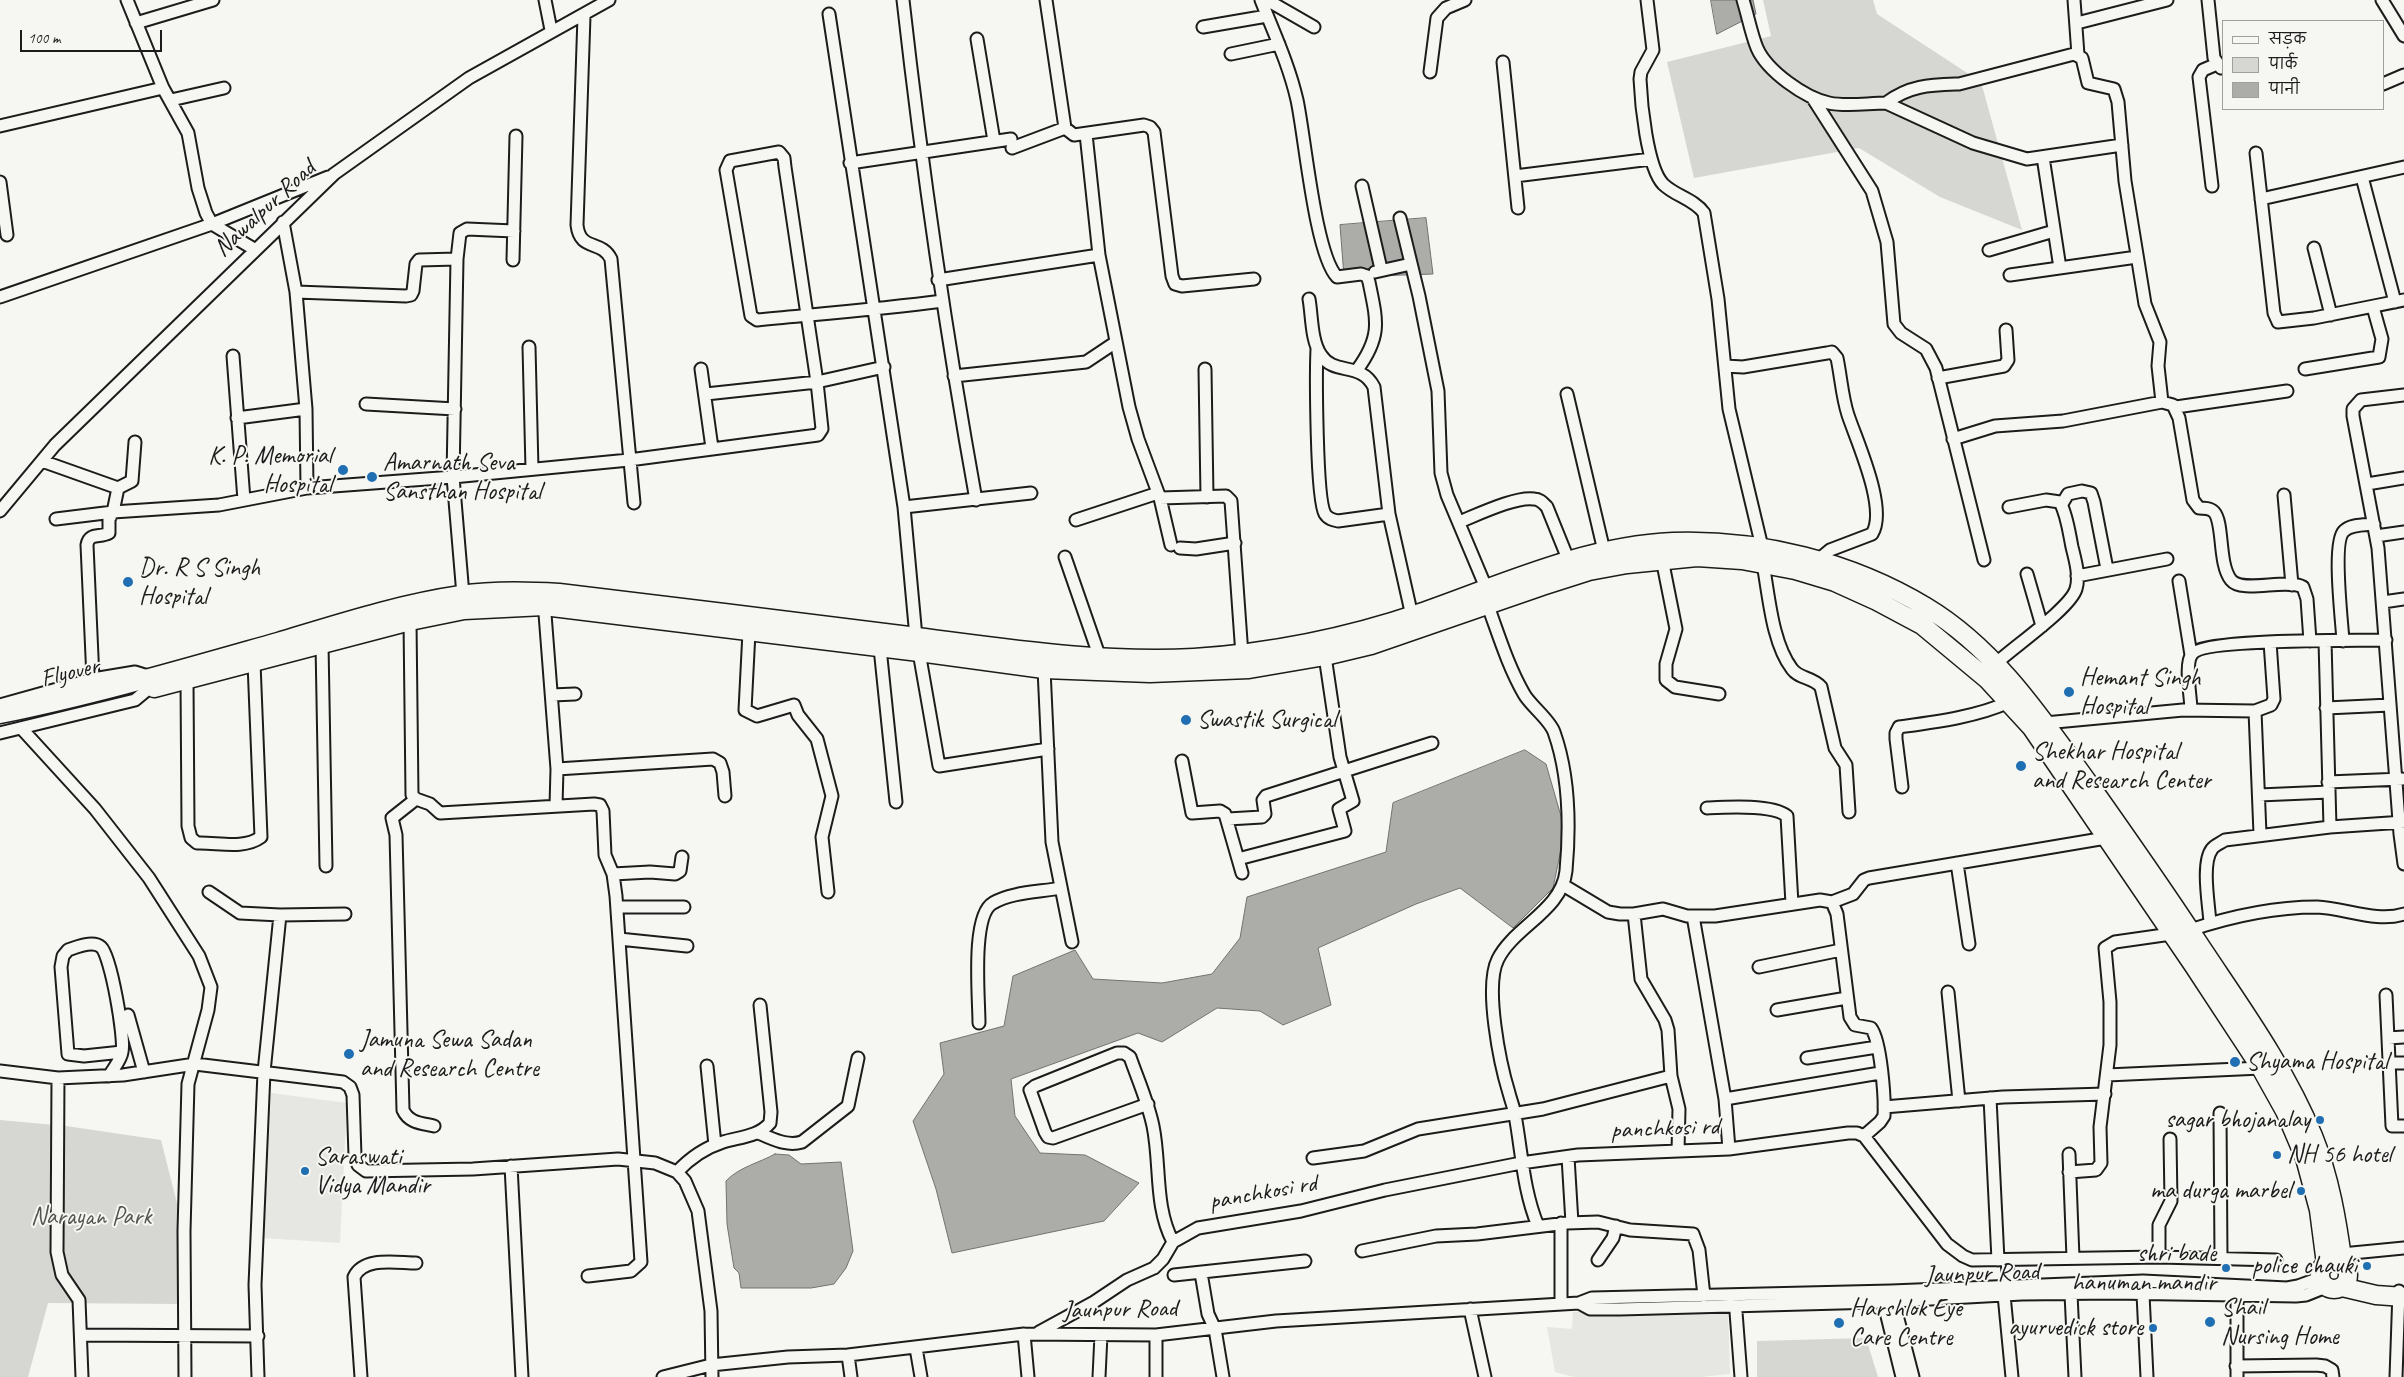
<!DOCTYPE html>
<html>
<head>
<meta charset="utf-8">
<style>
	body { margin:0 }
	#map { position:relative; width:2404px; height:1377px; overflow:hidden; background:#f6f6f2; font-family:Caveat,"Playpen Sans Deva",sans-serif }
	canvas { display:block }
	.legend { position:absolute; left:2222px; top:20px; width:162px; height:90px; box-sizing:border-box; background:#f6f6f2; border:1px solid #9f9f9c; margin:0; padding:6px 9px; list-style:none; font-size:15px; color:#1c1c1c }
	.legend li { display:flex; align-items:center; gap:10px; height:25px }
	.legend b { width:25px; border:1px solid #9f9f9c }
	.scale { position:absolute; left:20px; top:30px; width:142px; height:22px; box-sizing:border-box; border:2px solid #1c1c1c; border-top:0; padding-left:6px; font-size:15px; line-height:18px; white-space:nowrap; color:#1c1c1c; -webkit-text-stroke:4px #f6f6f2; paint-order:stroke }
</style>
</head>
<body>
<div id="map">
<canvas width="2404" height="1377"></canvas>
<ul class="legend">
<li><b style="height:6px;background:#f6f6f2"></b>सड़क</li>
<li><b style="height:14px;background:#d6d6d2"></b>पार्क</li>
<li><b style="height:14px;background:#acaca9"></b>पानी</li>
</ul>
<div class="scale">100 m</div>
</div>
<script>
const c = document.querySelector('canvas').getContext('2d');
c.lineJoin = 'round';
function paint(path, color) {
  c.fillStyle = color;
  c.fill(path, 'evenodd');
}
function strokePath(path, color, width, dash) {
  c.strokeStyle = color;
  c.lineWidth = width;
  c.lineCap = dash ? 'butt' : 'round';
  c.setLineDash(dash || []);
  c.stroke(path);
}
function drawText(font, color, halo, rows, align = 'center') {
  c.font = font + ' Caveat,sans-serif';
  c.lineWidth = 4;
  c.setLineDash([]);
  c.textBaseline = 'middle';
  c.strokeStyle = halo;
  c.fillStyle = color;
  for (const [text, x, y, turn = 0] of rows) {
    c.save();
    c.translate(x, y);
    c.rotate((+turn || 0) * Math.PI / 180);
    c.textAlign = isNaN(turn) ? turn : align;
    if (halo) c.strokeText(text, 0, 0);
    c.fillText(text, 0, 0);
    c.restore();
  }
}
paint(new Path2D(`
	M271 1093 347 1103 340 1243 264 1238Z
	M1728 1311 1730 1374 1701 1377H1574L1555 1372 1547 1327 1572 1329 1573 1312Z`), '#e6e6e2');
paint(new Path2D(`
	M1763 0H1873L1877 14 1981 82 2022 230 1940 197 1859 148 1694 178 1667 62 1771 36Z
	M0 1120 66 1126 161 1140 184 1231 181 1304 48 1303 28 1377H0Z
	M1866 1338 1878 1377H1757V1341Z`), '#d6d6d2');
const water = new Path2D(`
	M1711 0H1753L1756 14 1717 34Z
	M1426 218 1433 274 1344 277 1340 225Z
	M1525 750 1546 764 1565 830 1553 888 1513 928 1460 888 1416 904 1318 948 1331 1005 1283 1025 1260 1011 1217 1008 1162 1042 1138 1033 1011 1079 1015 1116 1040 1153 1085 1155 1139 1183 1104 1221 952 1253 936 1189 913 1121 944 1074 940 1043 1004 1026 1013 976 1075 950 1093 979 1162 983 1212 974 1240 938 1247 897 1386 852 1393 803Z
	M775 1154 789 1155 801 1164 841 1162 853 1251 846 1268 834 1284 811 1288H741L739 1273 734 1268 727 1224 726 1181C739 1167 759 1163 775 1154Z`);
paint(water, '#acaca9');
strokePath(water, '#727271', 1);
const minor = new Path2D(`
	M127 0 163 88 188 133 198 188 206 213 212 224 254 249
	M545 0 551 30
	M903 0C922 168 946 334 976 500
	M1046 0 1065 128 1074 135 1144 125 1150 127 1154 132 1172 276 1175 284 1182 286 1254 279
	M1261 0C1274 33 1289 65 1297 100 1305 137 1315 254 1337 277L1361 274 1367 276 1369 282C1377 321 1382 336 1357 370
	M1267 0 1314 27
	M1647 0 1653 50 1641 72 1640 79C1641 103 1647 167 1663 184 1675 196 1694 199 1704 213L1718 299 1729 409 1762 547
	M1743 0C1748 16 1751 33 1757 48 1767 71 1805 98 1829 103 1847 107 1868 103 1886 103L1973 143 2027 159 2122 145
	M2074 0 2078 55
	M2208 0 2214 58 2221 68
	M2382 0 2404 36
	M829 14 904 507 916 637
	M584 16 577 225C580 252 601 239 611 259L634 503
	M136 23 213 0
	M2077 23 2167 0
	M1203 27 1267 16
	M977 39 994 141
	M1231 54 1279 44
	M1503 62 1518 208
	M1430 72 1437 18 1446 8 1465 0
	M2383 84 2404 75
	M1812 97 1872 191 1887 242 1894 324 1901 333 1926 349 1936 368 1984 560
	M171 100 224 88
	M1886 103C1910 85 1931 85 1959 84L2074 54 2082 58 2088 83 2114 89 2118 102 2125 181 2145 304 2160 342 2158 366 2162 402
	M0 126 163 88
	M1086 134 1099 255
	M1012 148 1065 128
	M2256 153 2274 313 2278 322 2314 318 2404 300
	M2043 157 2060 268
	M850 163 1011 139
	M1515 176 1651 159
	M2362 177 2395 302
	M0 182 7 235
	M1362 186 1381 269
	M2212 186 2199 77 2203 70 2217 64
	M2261 199 2404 167
	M1400 218 1419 296 1438 391 1441 473 1447 495 1487 590
	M283 222 296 292 406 296 411 295 413 291 416 264 419 260 457 259
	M2314 248 2331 315
	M1989 250 2054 231
	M513 260 516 136
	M1375 272 1411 264
	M2010 275 2137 257
	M938 280 1099 255 1129 407 1138 439 1160 498 1171 545
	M296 292 306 409 307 488 453 477 629 460 818 435 822 429 817 382 785 167 784 158 779 152 730 161 726 170 751 316 757 320C819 314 881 309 943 301
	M0 297 212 224 328 177
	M1309 299C1312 315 1311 341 1321 355 1334 376 1361 361 1374 387L1389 514 1412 616
	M529 347 532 469
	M1317 349C1316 372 1316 499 1325 514 1328 519 1333 520 1338 521L1389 514
	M233 356 244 500
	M1725 366 1743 367 1827 353 1832 352 1837 358C1841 377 1842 397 1848 415 1857 442 1888 509 1872 534L1830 550 1818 560
	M701 369 712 448
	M1205 369 1207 497
	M2305 369 2379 357 2382 339 2373 307
	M954 376 1086 362 1116 342
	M1938 378 2004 366 2008 360 2006 330
	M706 394 817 382 884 367
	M1567 394 1604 551
	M2404 395 2361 400 2353 409V416L2378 548 2400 834 2404 864
	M366 404 455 409
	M2176 407 2287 391
	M237 418 306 409
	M1953 439 1995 426 2063 421 2162 402 2173 405 2179 418 2193 500 2199 508C2204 508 2210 508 2214 512 2224 523 2218 564 2231 580 2242 594 2286 578 2303 587L2307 599 2310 641
	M42 461 118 488
	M2367 484 2404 478
	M2284 495 2292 585
	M1160 498 1226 496 1231 501 1242 655
	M2062 504 2068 494 2082 491 2091 493 2094 502 2107 569
	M904 507 1031 493
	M0 511 55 445 334 174 469 78 609 0
	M56 519 113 512 118 488 132 481 135 442
	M1076 520 1158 493
	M1459 522C1477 515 1516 496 1534 499 1540 499 1543 503 1547 507L1568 559
	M2376 536 2404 532
	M1180 548 1196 549 1235 543
	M1065 557 1100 658
	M1662 559 1676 629 1666 664V680L1675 687 1719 694
	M1763 564C1769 596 1772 643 1792 669 1799 679 1813 677 1821 687L1835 748 1846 765 1849 812
	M2027 574 2042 626
	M2077 576 2167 559
	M2179 581 2191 655
	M463 595 453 477 457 259 460 233 467 229 514 231
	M544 601 557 769 556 806
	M2383 602 2404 599
	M1488 606C1499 636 1508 666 1524 694 1530 705 1550 720 1554 732 1569 774 1570 827 1566 871 1562 910 1514 927 1498 959 1484 986 1500 1064 1509 1093 1511 1101 1514 1108 1515 1115 1522 1153 1523 1190 1538 1226
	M410 621 412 795 416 799 430 804 440 813 594 804 600 805 603 811 605 855 613 874 616 896 641 1262 631 1271 588 1276
	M749 632 745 710 757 716 794 705 798 715 817 739 832 796 822 837 828 892
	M2325 641 2330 827
	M2343 641C2342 622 2332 542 2344 531 2351 524 2365 525 2374 524
	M322 644 326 866
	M880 648 896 802
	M919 652 939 766 1048 749
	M1992 667C2009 650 2070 609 2076 589 2080 576 2075 559 2072 547 2069 532 2067 515 2060 502L2046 500 2009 507
	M1044 669 1052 842 1072 942
	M93 679 87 545C89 532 100 538 109 533V519L113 512 219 505 307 488
	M187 681 188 826 191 838 197 843C217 842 243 850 261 837L254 663
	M552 695 575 694
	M0 705 93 679 135 672 151 677
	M2326 708 2390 705
	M2191 710C2191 697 2184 664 2192 654 2204 638 2359 641 2386 640
	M2255 711 2260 834
	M2045 723 2183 710 2255 711 2271 705 2274 699 2270 642
	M22 729 95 809 149 878 199 956 211 987 208 1010 188 1084 184 1231 185 1377
	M0 733 135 700 147 690
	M1182 761 1192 813 1220 811 1225 814 1242 873
	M557 769 713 759 720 763 723 772 725 796
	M2328 782 2402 779
	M1902 787 1896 739V733L1899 727C1935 722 1976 717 2009 702
	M2259 795 2329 792
	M416 799 392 818 396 835 403 1110C409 1123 421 1123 434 1126
	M1707 808C1726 807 1772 804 1787 816L1792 904
	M1228 819 1262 817 1265 814 1263 800 1266 796 1432 743
	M1238 859 1345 831 1339 809 1353 801 1340 757 1325 656
	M1957 863 1969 944
	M613 874 650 872 675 874 680 871 682 857
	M1563 885 1608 912 1620 914H1634L1663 909 1687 916H1715L1820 900 1832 902 1837 914 1850 1017 1855 1025 1871 1028C1881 1041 1885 1098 1884 1116L1880 1122 1864 1136
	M209 892 240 913 280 915 345 914
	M1832 902 1853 894 1864 880 1869 878 2106 838
	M617 907H684
	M1634 914 1641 979 1665 1020 1668 1030 1671 1076 1679 1109 1678 1151
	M1693 916 1725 1099 1729 1149
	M2210 923C2209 905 2201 863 2212 849 2215 845 2221 843 2225 840L2330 827 2404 822
	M2190 930C2232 916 2272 907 2317 907 2345 908 2377 923 2404 914
	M619 939 687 946
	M1759 967 1841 950
	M1948 992 1959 1101
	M2386 995 2392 1126H2404
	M1777 1010 1847 998
	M128 1015 144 1072
	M979 1023C979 998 971 915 993 903 1011 892 1040 892 1061 888
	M2388 1038 2404 1037
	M1807 1058 1877 1047
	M2389 1063H2404
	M707 1066 715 1145
	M0 1071 58 1078 123 1075 195 1064 343 1082 350 1087 353 1095 355 1156 358 1165 366 1171 473 1169 618 1159 655 1163 677 1172 685 1181 698 1211 711 1311 712 1377
	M2107 1075 2261 1068
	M109 1076C113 1069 121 1060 122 1052 125 1038 111 956 101 947 93 940 76 947 68 950L63 956 61 967 68 1054 84 1056 122 1052
	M58 1078 57 1252 62 1275 79 1300 82 1377
	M1990 1098 1998 1260
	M1725 1099 1880 1073
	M1148 1104 1053 1138 1048 1137 1045 1132 1030 1090 1035 1086 1117 1053H1124L1130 1057C1138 1080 1148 1102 1153 1126 1161 1165 1154 1206 1173 1242
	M1884 1107 2003 1097 2105 1094
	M2220 1113 2221 1258
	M758 1133C772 1138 786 1147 802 1142L848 1106 858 1058
	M2069 1154 2073 1258
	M1568 1157 1572 1223
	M1313 1158 1364 1151 1418 1129 1543 1109 1671 1076
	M511 1166 522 1377
	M677 1172C690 1158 704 1148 723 1142 739 1137 758 1137 770 1123L771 1112 760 1005
	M2069 1172 2096 1170 2101 1163 2100 1127 2110 1045V1002L2105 948 2115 942 2171 934
	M1561 1223V1304
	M1362 1251 1436 1236 1477 1234 1567 1223 1598 1222 1630 1230 1693 1234 1699 1250 1704 1296
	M2342 1254 2404 1248
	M2159 1257V1225L2171 1201 2170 1139
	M1598 1260 1613 1238 1616 1226
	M2007 1260 2009 1286
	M1201 1273 1208 1314 1215 1329 1223 1377
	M1174 1275 1305 1261
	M2071 1294 2075 1377
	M2143 1294 2147 1377
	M2004 1295 2012 1377
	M1882 1296 1902 1377
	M1892 1296 1913 1377
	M1735 1299 1741 1377
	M1579 1303 1590 1309H1620L1876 1302 2022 1294 2113 1293 2296 1296 2306 1295 2326 1287
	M1470 1309 1485 1377
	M1039 1332 1094 1302 1127 1280 1154 1268 1163 1259 1173 1242 1198 1228 1301 1211 1385 1190 1521 1163 1578 1155 1729 1149 1848 1133H1857L1864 1136 1947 1244 1963 1256 1972 1260 2159 1257 2276 1260
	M1024 1334 1028 1377
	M81 1335 258 1336
	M1156 1335V1377
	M916 1348 921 1377
	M848 1355 851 1377
	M2236 1366 2316 1365 2325 1366 2332 1370 2333 1377
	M258 1377 255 1285 264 1072 280 915
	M361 1377 354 1277C364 1256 397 1263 416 1263
	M663 1377 711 1365 788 1357 848 1355 1024 1334 1156 1335 1276 1321 1579 1303 1592 1298 1891 1291 2143 1281 2287 1288 2298 1286 2320 1278
	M1099 1377 1101 1335
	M2237 1377V1289
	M2396 1377 2399 1291`);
const highway = new Path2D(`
	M154 688 410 621 464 610 544 606 919 652 1044 669 1150 673 1249 669 1325 656 1371 645 1542 586 1589 571 1627 564 1697 557 1742 560 1795 570 1835 582 1877 601 1922 625 1987 679 2032 728 2194 966 2261 1068 2285 1111 2305 1158 2319 1210 2326 1264
	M0 714C94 695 186 668 278 642 338 624 399 604 461 595 493 590 527 591 559 593 676 607 792 621 909 636 1004 648 1098 663 1194 658 1272 653 1346 638 1420 613 1503 584 1584 546 1673 542 1760 539 1851 562 1926 607 1996 649 2042 719 2089 784 2125 835 2161 886 2195 938 2237 1002 2284 1065 2313 1136 2330 1178 2337 1221 2343 1265
	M2320 1275a14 14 0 1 1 28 0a14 14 0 1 1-28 0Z
	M2342 1287 2376 1295 2404 1297`);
strokePath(minor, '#1c1c1c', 15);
strokePath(highway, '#1c1c1c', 21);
strokePath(minor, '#f6f6f2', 11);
strokePath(highway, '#f6f6f2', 18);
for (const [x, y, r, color] of [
	[343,470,6,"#1f6fb2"],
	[372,477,6,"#1f6fb2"],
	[128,582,6,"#1f6fb2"],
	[2069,692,6,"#1f6fb2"],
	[1186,720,6,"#1f6fb2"],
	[2021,766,6,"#1f6fb2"],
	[349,1054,6,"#1f6fb2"],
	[2235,1062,6,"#1f6fb2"],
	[2320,1120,5,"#1f6fb2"],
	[2277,1155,5,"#1f6fb2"],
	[305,1171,5,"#1f6fb2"],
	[2301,1191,5,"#1f6fb2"],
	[2367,1266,5,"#1f6fb2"],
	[2226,1268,5,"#1f6fb2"],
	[2210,1322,6,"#1f6fb2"],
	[1839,1323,6,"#1f6fb2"],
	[2153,1328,5,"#1f6fb2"]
]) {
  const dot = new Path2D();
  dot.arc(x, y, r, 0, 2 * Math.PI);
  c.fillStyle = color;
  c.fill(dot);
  strokePath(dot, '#f6f6f2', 2);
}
drawText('25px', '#1c1c1c', '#f6f6f2', [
	["Nawalpur Road",265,209,-43],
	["Flyover",70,673,-14],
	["panchkosi rd",1665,1129,-2],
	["panchkosi rd",1263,1193,-10],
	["Jaunpur Road",1982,1274,-2],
	["Jaunpur Road",1120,1310,-1]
]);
drawText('25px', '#1c1c1c', '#f6f6f2', [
	["K. P. Memorial",332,456,"right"],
	["Hospital",332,485,"right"],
	["Amarnath Seva",383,463],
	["Sansthan Hospital",383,492],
	["Dr. R S Singh",139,568],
	["Hospital",139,597],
	["Hemant Singh",2080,678],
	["Hospital",2080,707],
	["Swastik Surgical",1197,720],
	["Shekhar Hospital",2032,752],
	["and Research Center",2032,781],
	["Jamuna Sewa Sadan",360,1040],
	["and Research Centre",360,1069],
	["Shyama Hospital",2246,1062],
	["sagar bhojanalay",2310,1120,"right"],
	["NH 56 hotel",2287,1155],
	["Saraswati",315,1157],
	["Vidya Mandir",315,1186],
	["ma durga marbel",2291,1191,"right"],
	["shri bade",2216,1254,"right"],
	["hanuman mandir",2216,1283,"right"],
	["police chauki",2357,1266,"right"],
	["Shail",2221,1308],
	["Nursing Home",2221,1337],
	["Harshlok Eye",1850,1309],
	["Care Centre",1850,1338],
	["ayurvedick store",2143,1328,"right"]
], 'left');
drawText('25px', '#545453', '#f6f6f2', [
	["Narayan Park",91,1217]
]);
</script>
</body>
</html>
